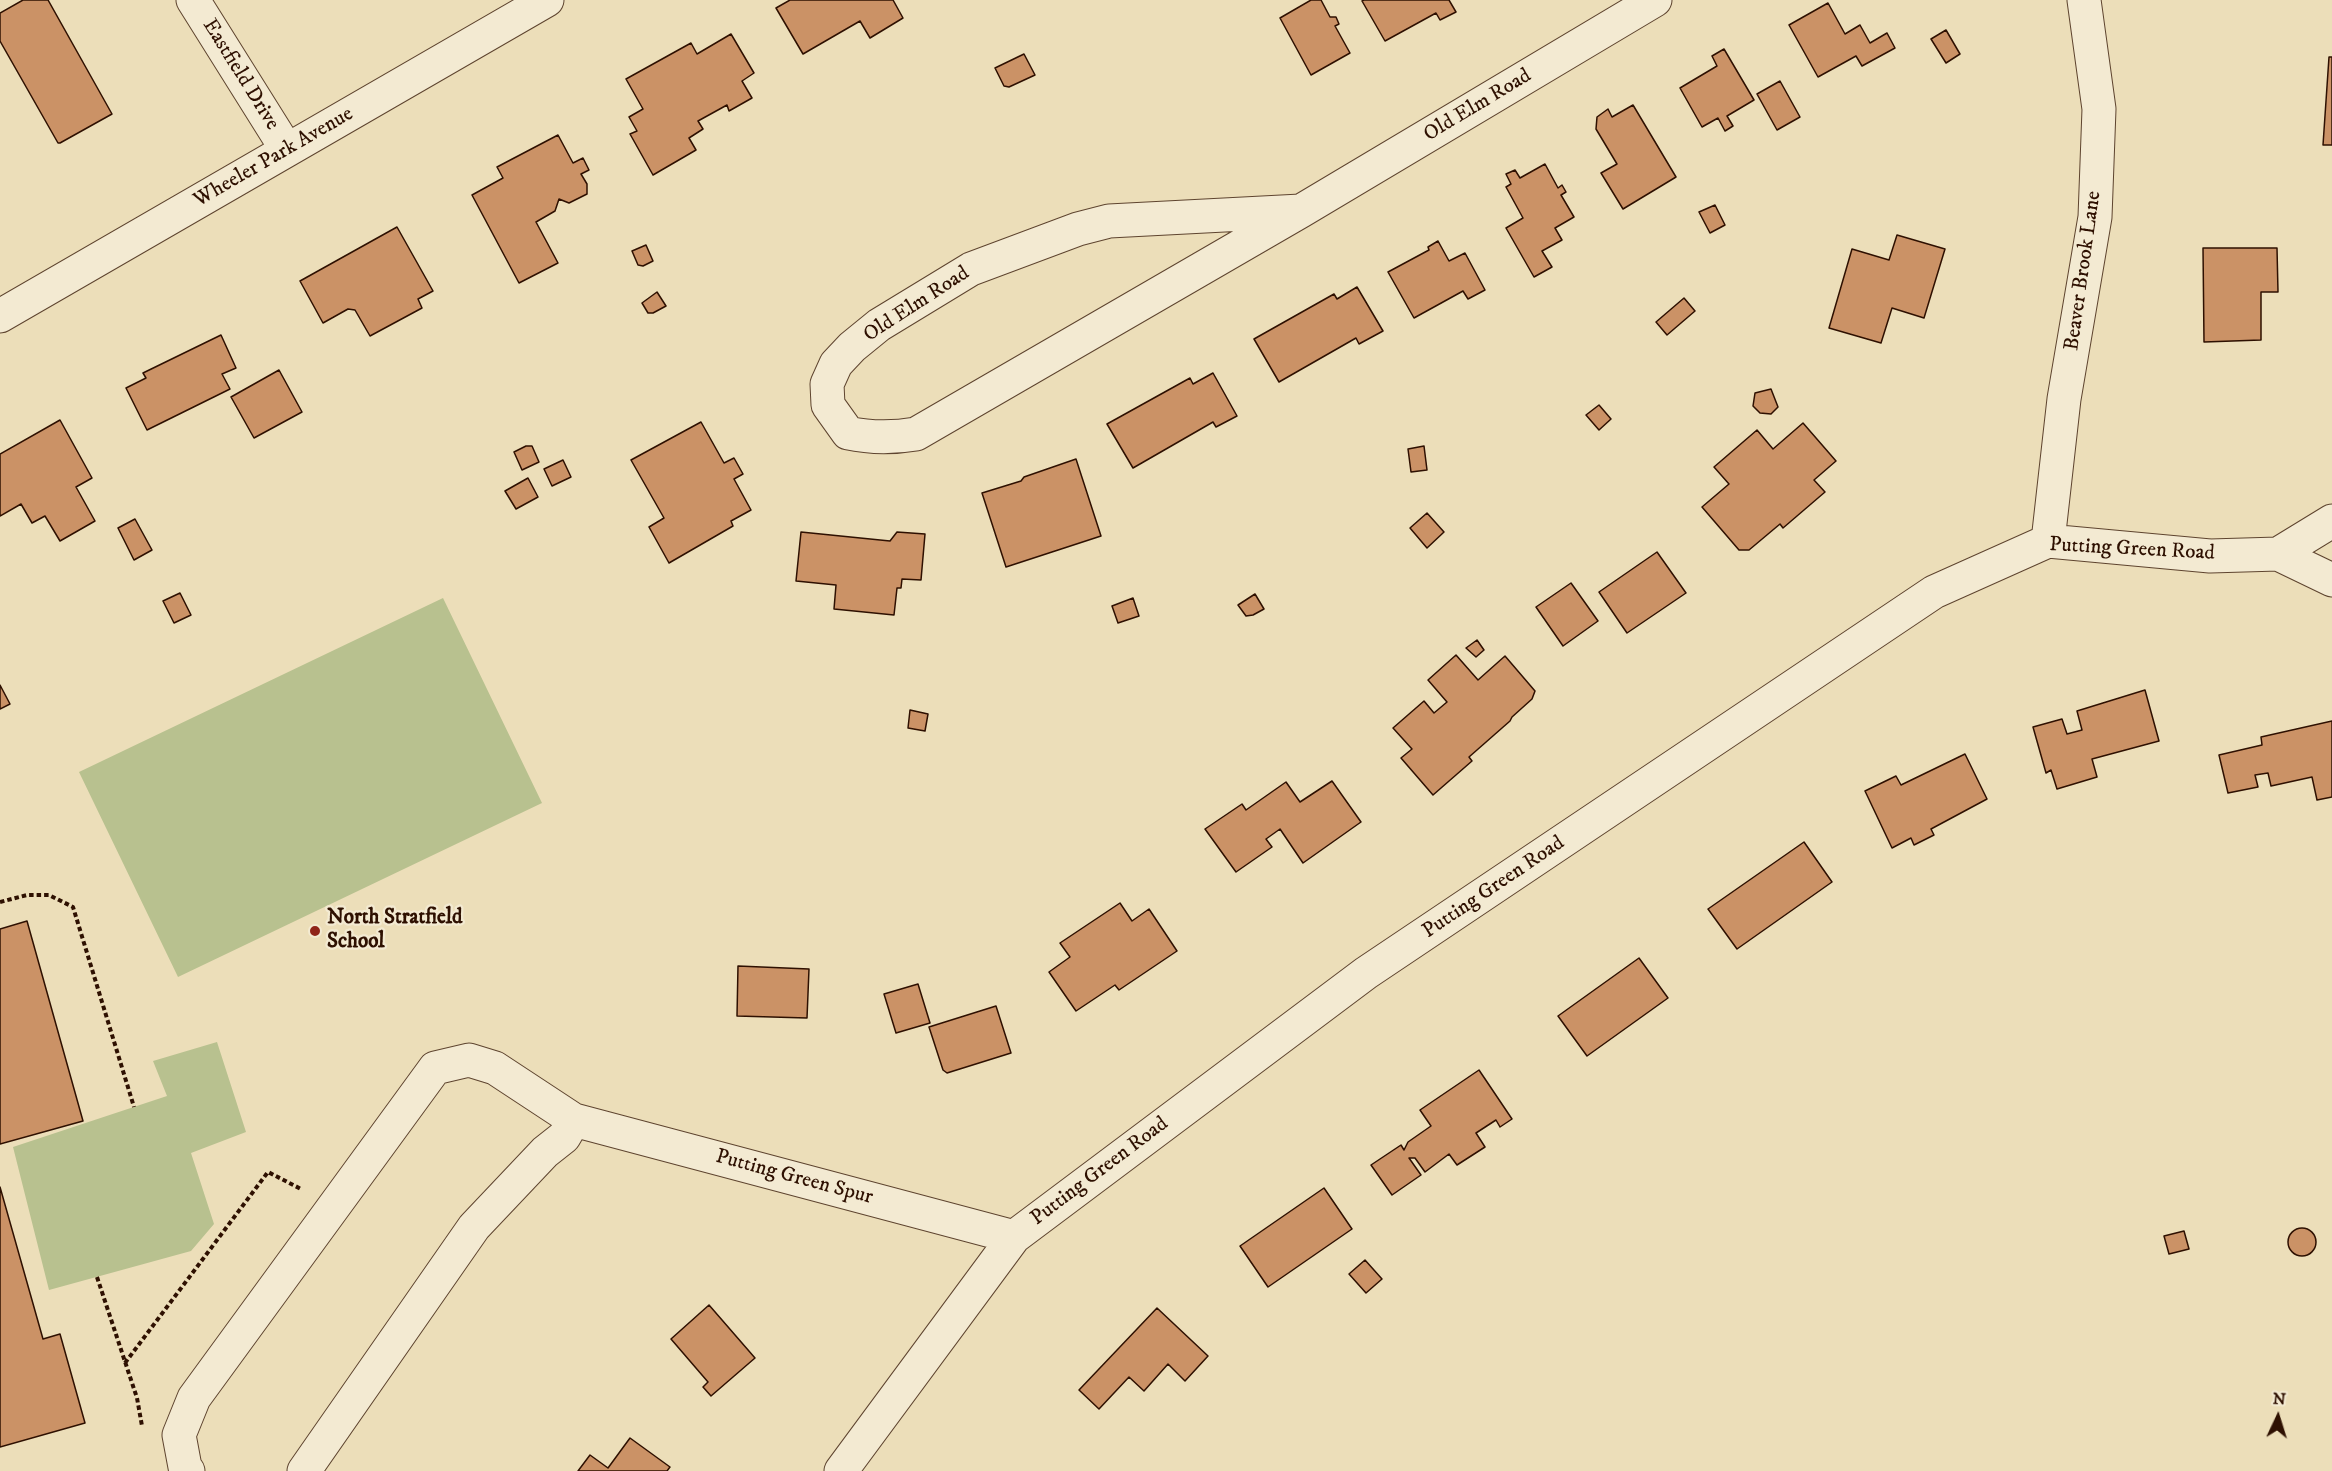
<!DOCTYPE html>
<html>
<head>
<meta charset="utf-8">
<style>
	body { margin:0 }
	#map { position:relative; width:2332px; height:1471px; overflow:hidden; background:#ecdeb9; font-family:"IM FELL DW Pica",serif }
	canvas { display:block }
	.north { position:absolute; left:2248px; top:1387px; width:60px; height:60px; -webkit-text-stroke:4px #f3ead2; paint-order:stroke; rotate:4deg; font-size:16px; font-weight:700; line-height:24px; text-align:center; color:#2e1001 }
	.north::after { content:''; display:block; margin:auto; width:21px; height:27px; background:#2e1001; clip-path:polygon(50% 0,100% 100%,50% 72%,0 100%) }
</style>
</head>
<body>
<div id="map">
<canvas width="2332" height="1471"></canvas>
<div class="north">N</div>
</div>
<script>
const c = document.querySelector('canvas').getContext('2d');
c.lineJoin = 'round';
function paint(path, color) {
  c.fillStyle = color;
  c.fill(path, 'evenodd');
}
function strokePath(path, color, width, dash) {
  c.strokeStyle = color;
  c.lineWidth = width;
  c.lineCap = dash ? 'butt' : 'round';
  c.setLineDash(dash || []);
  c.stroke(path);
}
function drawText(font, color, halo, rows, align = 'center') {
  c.font = font + ' "IM FELL DW Pica",serif';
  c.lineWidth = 4.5;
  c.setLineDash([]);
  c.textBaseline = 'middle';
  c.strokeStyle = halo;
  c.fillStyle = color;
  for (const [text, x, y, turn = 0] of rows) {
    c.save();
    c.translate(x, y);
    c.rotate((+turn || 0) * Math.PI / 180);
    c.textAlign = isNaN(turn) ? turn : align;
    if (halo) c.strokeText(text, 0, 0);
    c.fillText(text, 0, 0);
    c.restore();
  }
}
paint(new Path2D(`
	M443 598 542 803 178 977 79 772Z
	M217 1042 246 1132 191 1153 214 1224 191 1251 49 1290 13 1147 167 1096 153 1061Z`), '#b8c18f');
const building = new Path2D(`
	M23 0H48L112 114 60 143H58L0 41V13Z
	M790 0H893L903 18 870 38 860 21 803 54 776 8Z
	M1311 0H1321L1330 17H1336L1339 24 1335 26 1350 53 1311 75 1280 18Z
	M1364 0H1449L1456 12 1440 20 1436 13 1385 41 1362 1Z
	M1828 3 1845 34 1860 25 1870 43 1887 33 1895 48 1862 66 1856 56 1818 77 1789 25Z
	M1946 30 1960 54 1946 63 1931 39Z
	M731 34 754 73 742 81 752 98 729 111 727 105 698 121 703 129 689 138 696 150 653 175 630 134 637 131 629 117 643 109 626 79 691 43 697 54Z
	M1724 49 1754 100 1727 116 1733 126 1725 131 1718 118 1702 127 1680 88 1717 66 1712 56Z
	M1024 54 1035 75 1009 87 1004 86 995 68Z
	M2329 57H2332V145H2323Z
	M1780 81 1800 117 1777 130 1757 94Z
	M1633 105 1676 177 1623 209 1601 173 1617 164 1596 129 1597 117 1608 109 1612 117Z
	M558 135 573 163 583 158 589 170 581 174 587 184V194L569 203 559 199 555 211 536 222 558 263 519 283 472 195 503 178 497 167Z
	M1545 164 1558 188 1562 185 1566 192 1561 195 1574 217 1555 228 1562 240 1542 251 1552 267 1534 277 1506 228 1523 218 1506 187 1511 184 1506 174 1515 170 1520 178Z
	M1715 205 1725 225 1710 233 1699 212Z
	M397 227 433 291 418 299 422 308 370 336 355 310 348 309 323 323 300 281Z
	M1897 235 1945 249 1924 318 1892 308 1881 343 1829 328 1852 249 1889 260Z
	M1438 241 1449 261 1465 253 1485 290 1468 299 1463 291 1414 318 1388 272 1429 250 1428 247Z
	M646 245 653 261 643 266 638 265 632 251Z
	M2203 248H2277L2278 292H2261V340L2204 342Z
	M1357 287 1383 331 1359 344 1356 338 1279 382 1254 339 1334 294 1337 299Z
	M657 292 666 306 653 313H648L642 303Z
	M1684 298 1695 311 1667 335 1656 322Z
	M221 335 236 368 222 374 230 389 147 430 126 388 146 378 143 373Z
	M279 370 302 412 254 438 231 397Z
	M1213 373 1237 416 1216 427 1213 422 1133 468 1107 424 1190 378 1193 384Z
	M1771 389 1778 407 1771 414 1760 413 1753 406 1755 393Z
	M1599 405 1611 419 1599 430 1586 415Z
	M60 420 92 478 76 487 95 521 60 541 45 516 32 523 21 504 0 516V454Z
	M701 422 724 463 734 458 743 474 734 479 751 510 731 521 733 526 669 563 649 527 664 518 631 460Z
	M1803 423 1836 461 1814 480 1825 492 1783 528 1780 524 1749 550H1739L1702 507 1729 484 1714 467 1757 430 1773 449Z
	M526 446H532L539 462 522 470 514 452Z
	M1424 446 1427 470 1411 472 1408 449Z
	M1076 459 1101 536 1006 567 982 493 1021 481 1024 477Z
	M563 460 571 477 552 486 544 469Z
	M528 478 538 497 516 509 505 491Z
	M1427 513 1444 532 1427 548 1410 528Z
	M135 519 152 550 134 560 118 528Z
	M801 532 890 541 897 532 925 534 921 580 902 579 901 588H897L894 615 834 609 836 585 796 581Z
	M1657 552 1686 593 1627 633 1599 592Z
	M1571 583 1598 621 1563 646 1536 607Z
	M180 593 191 615 174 623 163 601Z
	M1255 594 1264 609 1253 615 1246 616 1238 605Z
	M1133 598 1139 616 1118 623 1112 606Z
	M1477 640 1484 650 1476 657 1466 648Z
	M1456 655 1478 680 1505 656 1535 691 1532 699 1512 717 1510 721 1469 757 1472 761 1433 795 1401 758 1412 749 1393 728 1424 701 1434 713 1447 702 1428 680Z
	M0 685 10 704 0 709Z
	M2145 690 2159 741 2092 759 2097 777 2057 789 2051 770 2046 773 2033 727 2062 719 2067 734 2082 730 2077 711Z
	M910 710 928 714 925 731 908 728Z
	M2332 721V797L2317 800 2312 777 2271 786 2268 773 2255 775 2258 787 2228 793 2219 755 2262 745 2261 737Z
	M1965 754 1987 799 1931 829 1934 835 1914 845 1911 838 1892 848 1865 791 1896 776 1901 785Z
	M1332 781 1361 822 1303 863 1280 829 1266 839 1272 847 1236 872 1205 829 1242 804 1246 810 1286 782 1300 802Z
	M1804 842 1832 882 1737 949 1708 909Z
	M1120 903 1132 921 1149 909 1177 951 1119 990 1115 985 1076 1011 1049 972 1070 957 1060 943Z
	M27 921 83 1121 0 1144V929Z
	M1639 958 1668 998 1587 1056 1558 1016Z
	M738 966 809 969 807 1018 737 1016Z
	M918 984 930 1023 896 1033 884 994Z
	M996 1006 1011 1053 947 1073 943 1070 929 1027Z
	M1479 1070 1512 1119 1500 1127 1496 1120 1476 1133 1485 1147 1457 1165 1449 1154 1425 1172 1415 1158H1409L1421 1175 1392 1195 1371 1165 1401 1145 1404 1150 1408 1142 1431 1126 1420 1110Z
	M0 1187 43 1339 60 1334 85 1423 0 1447Z
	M1324 1188 1352 1229 1268 1287 1240 1246Z
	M2288 1242a14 14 0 1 1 28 0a14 14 0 1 1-28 0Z
	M2184 1231 2189 1249 2169 1254 2164 1236Z
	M1365 1260 1382 1279 1366 1293 1349 1274Z
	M709 1305 755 1358 711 1396 703 1387 708 1382 671 1339Z
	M1157 1308 1208 1356 1185 1381 1168 1364 1144 1391 1129 1377 1099 1409 1079 1390Z
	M630 1438 670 1467 667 1471H578L590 1455 608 1468Z`);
paint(building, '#cb9266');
strokePath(building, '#2e1001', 1.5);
const minor = new Path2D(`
	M193 0 287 150
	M1301 211 1109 221 1078 229 971 269 879 325 852 347 836 364 827 384 828 405 848 433C871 438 892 438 916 434L1301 211 1655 0
	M0 316 547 0
	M2048 541 2064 399 2095 217 2099 109 2084 0
	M2278 554 2332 521
	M188 1471 185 1467 179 1435 194 1398 435 1068 469 1060 495 1068 574 1120 1014 1237
	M304 1471 474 1227 545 1152 564 1137 574 1120
	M841 1471 1014 1237 1366 973 1934 592 2048 541 2210 556 2278 554 2332 580`);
strokePath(minor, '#5e442f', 35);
strokePath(new Path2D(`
	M0 902 27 895H49L73 907 134 1107
	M97 1277 137 1398 142 1426
	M125 1363 268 1172 301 1189`), '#2e1001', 4, [4.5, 3]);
strokePath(minor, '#f3ead2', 33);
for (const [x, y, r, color] of [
	[315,931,6,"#8f2418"]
]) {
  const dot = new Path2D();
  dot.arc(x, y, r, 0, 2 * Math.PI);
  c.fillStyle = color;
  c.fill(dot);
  strokePath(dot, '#f3ead2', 2);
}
drawText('21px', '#2e1001', '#f3ead2', [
	["Eastfield Drive",240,75,58],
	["Old Elm Road",1478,106,-31],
	["Wheeler Park Avenue",274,158,-30],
	["Beaver Brook Lane",2084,271,-82],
	["Old Elm Road",917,305,-33],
	["Putting Green Road",2132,550,3],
	["Putting Green Road",1494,888,-34],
	["Putting Green Road",1100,1172,-37],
	["Putting Green Spur",794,1178,15]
]);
drawText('bold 21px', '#2e1001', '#f3ead2', [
	["North Stratfield",327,919],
	["School",327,943]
], 'left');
</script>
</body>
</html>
